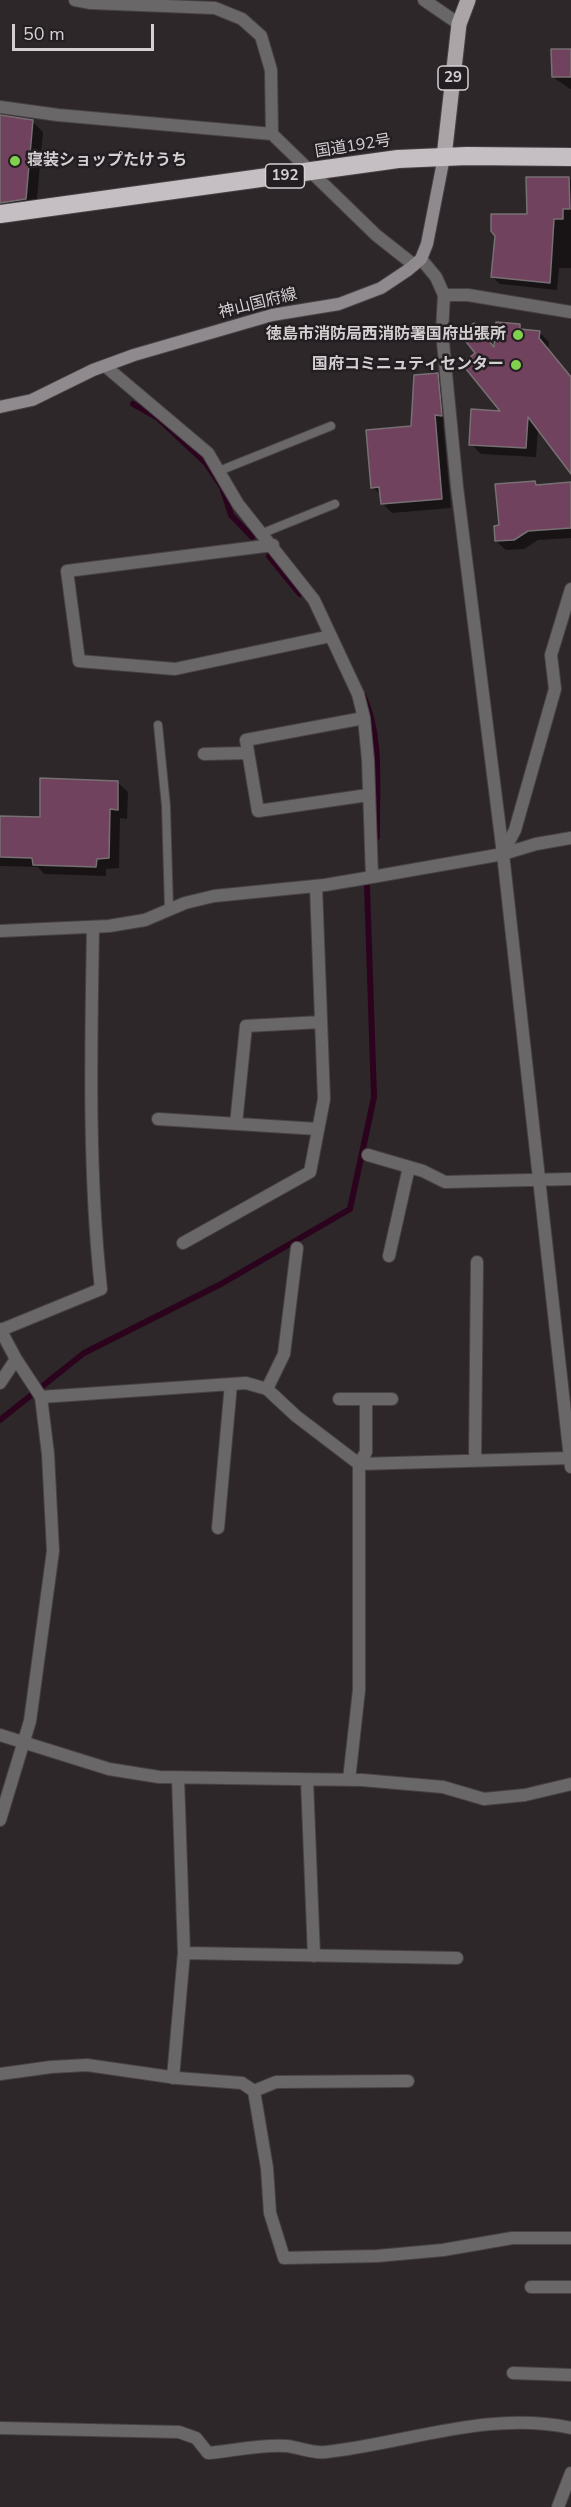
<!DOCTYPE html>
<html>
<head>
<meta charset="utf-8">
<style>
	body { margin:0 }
	#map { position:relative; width:571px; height:2507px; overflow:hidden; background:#2d272a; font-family:"Nunito Sans",sans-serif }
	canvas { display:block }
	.scale { position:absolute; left:12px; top:24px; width:142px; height:27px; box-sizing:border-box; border:3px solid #d4d0d2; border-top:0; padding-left:8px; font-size:18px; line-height:21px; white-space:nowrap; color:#d4d0d2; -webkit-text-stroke:4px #231e21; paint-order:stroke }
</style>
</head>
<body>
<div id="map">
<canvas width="571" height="2507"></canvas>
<div class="scale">50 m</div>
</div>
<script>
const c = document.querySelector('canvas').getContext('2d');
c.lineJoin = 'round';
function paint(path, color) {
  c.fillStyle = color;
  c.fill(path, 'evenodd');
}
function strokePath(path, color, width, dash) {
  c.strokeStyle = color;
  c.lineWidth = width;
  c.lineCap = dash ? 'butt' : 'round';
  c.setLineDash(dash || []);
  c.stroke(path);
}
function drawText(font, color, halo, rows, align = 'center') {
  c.font = font + ' "Nunito Sans","Noto Sans JP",sans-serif';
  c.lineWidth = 5;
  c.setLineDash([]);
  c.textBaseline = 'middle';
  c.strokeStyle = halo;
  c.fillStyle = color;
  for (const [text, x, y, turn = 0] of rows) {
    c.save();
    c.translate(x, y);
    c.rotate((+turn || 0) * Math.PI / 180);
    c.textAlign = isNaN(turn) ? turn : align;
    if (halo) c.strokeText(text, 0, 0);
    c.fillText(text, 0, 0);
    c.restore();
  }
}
paint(new Path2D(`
	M571 51V89H570L553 77Z
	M0 117 32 121 43 132 36 209 0 215Z
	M569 178 571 180V268H559L557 290 500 284 492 277 528 216Z
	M519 326 524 331 539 332 549 342 548 349 571 377V472L538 428 536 457 481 454 471 444 503 412 495 348Z
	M437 375 447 384 450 424H443L451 508 392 513 382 503V496L372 487 413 427Z
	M535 482 539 487 571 484V538L538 540 524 549 506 550 496 541 500 527Z
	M117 782 128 792 127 819 120 818 119 868 106 869V876L44 874 38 867 0 866V817L42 819Z`), '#0007');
strokePath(new Path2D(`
	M133 404 158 418 206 463 222 487 231 515 252 537
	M269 556 300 594
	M363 695C383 737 376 791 377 837
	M0 1420 84 1353 221 1284 350 1209 374 1097 367 886`), '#2b031d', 6);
const building = new Path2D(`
	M551 49H571V77H552Z
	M0 115 33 120 26 199 0 203Z
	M526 177H569L570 209H563V219H554L550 283 491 277 495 236 491 231V214H527Z
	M496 322 520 324V329L540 331 539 338 571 377V474L528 417 526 448 469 445 471 409 500 411 462 364 475 353 460 334 474 323 494 347Z
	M438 373 442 416 435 415 442 499 381 504 379 487 371 488 366 430 411 426 414 375Z
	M535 481 536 485 571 482V528L528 531 514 540 495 541 494 526 499 525 495 484Z
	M40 778 118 781V810L110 809 109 858 97 859 96 867 33 865 32 858 0 857V816L40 817Z`);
paint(building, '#71425d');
strokePath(building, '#777073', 1.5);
const lane = new Path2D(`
	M219 471 331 426
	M263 533 335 504
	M158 725 166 806 169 909`);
const street = new Path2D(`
	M75 0 91 3 215 8 242 19 261 36 271 70 272 134 376 235 414 265
	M424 0 459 24
	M0 107 58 115 272 134
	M421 259 436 277 444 295H468L571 312
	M444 295 442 332 457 487 503 854 571 1467
	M105 366 208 453 238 504 314 600 358 694 364 718 368 760 372 877
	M273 545 67 571 79 661 175 669 331 636
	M364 718 246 740 258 811 368 795
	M204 754 248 753
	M503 853 515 830 555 689 551 655 571 589
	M0 931 109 926 145 920 185 903 214 896 325 885 372 877 503 854 536 844 571 838
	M158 1119 318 1129
	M236 1124 246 1026 321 1022
	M368 1155 423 1171 445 1182 571 1179
	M183 1243 310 1172 324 1099 316 886
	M389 1256 409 1167
	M0 1329 16 1359 0 1383
	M1 1330 101 1289C88 1169 91 1048 93 927
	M267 1389 284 1354 297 1248
	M41 1397 246 1383 267 1389 296 1416 359 1464 570 1458
	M339 1399H392
	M475 1460 477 1262
	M218 1528 231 1384
	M0 1735 109 1769 159 1777 362 1780 443 1787 484 1799 525 1795 571 1784
	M178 1778 184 1953 457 1958
	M307 1780 314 1956
	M349 1780 359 1690V1464L366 1452V1399
	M0 1820 30 1721 53 1551 48 1454 41 1397 16 1359
	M0 2074 51 2067 87 2065 177 2078 242 2083 254 2091 267 2168 270 2213 284 2258 377 2256 443 2250 512 2238H571
	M173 2078 184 1953
	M254 2091 276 2082 408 2081
	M531 2287H571
	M513 2373 571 2375
	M0 2428 179 2432 196 2438 208 2453C233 2451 261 2444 286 2446 299 2447 313 2454 326 2452 408 2443 488 2410 571 2428
	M558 2507 571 2473`);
const secondary = new Path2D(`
	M0 407 32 400 93 370 134 355 272 315 339 304 381 288 408 270 421 259 427 244 444 157`);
const primary = new Path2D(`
	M444 157 459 24 468 0`);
const highway = new Path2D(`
	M0 214 398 159 467 156 571 157`);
strokePath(lane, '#484245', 10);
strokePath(street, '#484245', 14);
strokePath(secondary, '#484245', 14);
strokePath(primary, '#484245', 17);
strokePath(highway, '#484245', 20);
strokePath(lane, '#6a6769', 8);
strokePath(street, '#6a6769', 12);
strokePath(secondary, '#8f8a8d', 12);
strokePath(primary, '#aca5a8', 15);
strokePath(highway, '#c5bec2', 18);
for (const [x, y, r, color] of [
	[15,161,6,"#82d04f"],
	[518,335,6,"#82d04f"],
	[516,365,6,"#82d04f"]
]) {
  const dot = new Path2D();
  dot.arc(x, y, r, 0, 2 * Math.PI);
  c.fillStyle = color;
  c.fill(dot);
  strokePath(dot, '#231e21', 2);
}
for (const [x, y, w] of [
	[453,78,30],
	[285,176,39]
]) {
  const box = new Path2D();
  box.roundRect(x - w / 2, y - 12, w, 24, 4.5);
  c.fillStyle = '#231e21';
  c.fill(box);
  strokePath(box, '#d4d0d2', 1.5);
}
drawText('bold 15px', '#d4d0d2', null, [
	["29",453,78],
	["192",285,176]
]);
drawText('16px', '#d4d0d2', '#231e21', [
	["国道192号",353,147,-9],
	["神山国府線",258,304,-14]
]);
drawText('bold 16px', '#d4d0d2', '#231e21', [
	["寝装ショップたけうち",27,161,"left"],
	["徳島市消防局西消防署国府出張所",506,335],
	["国府コミニュティセンター",504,365]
], 'right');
</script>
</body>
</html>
